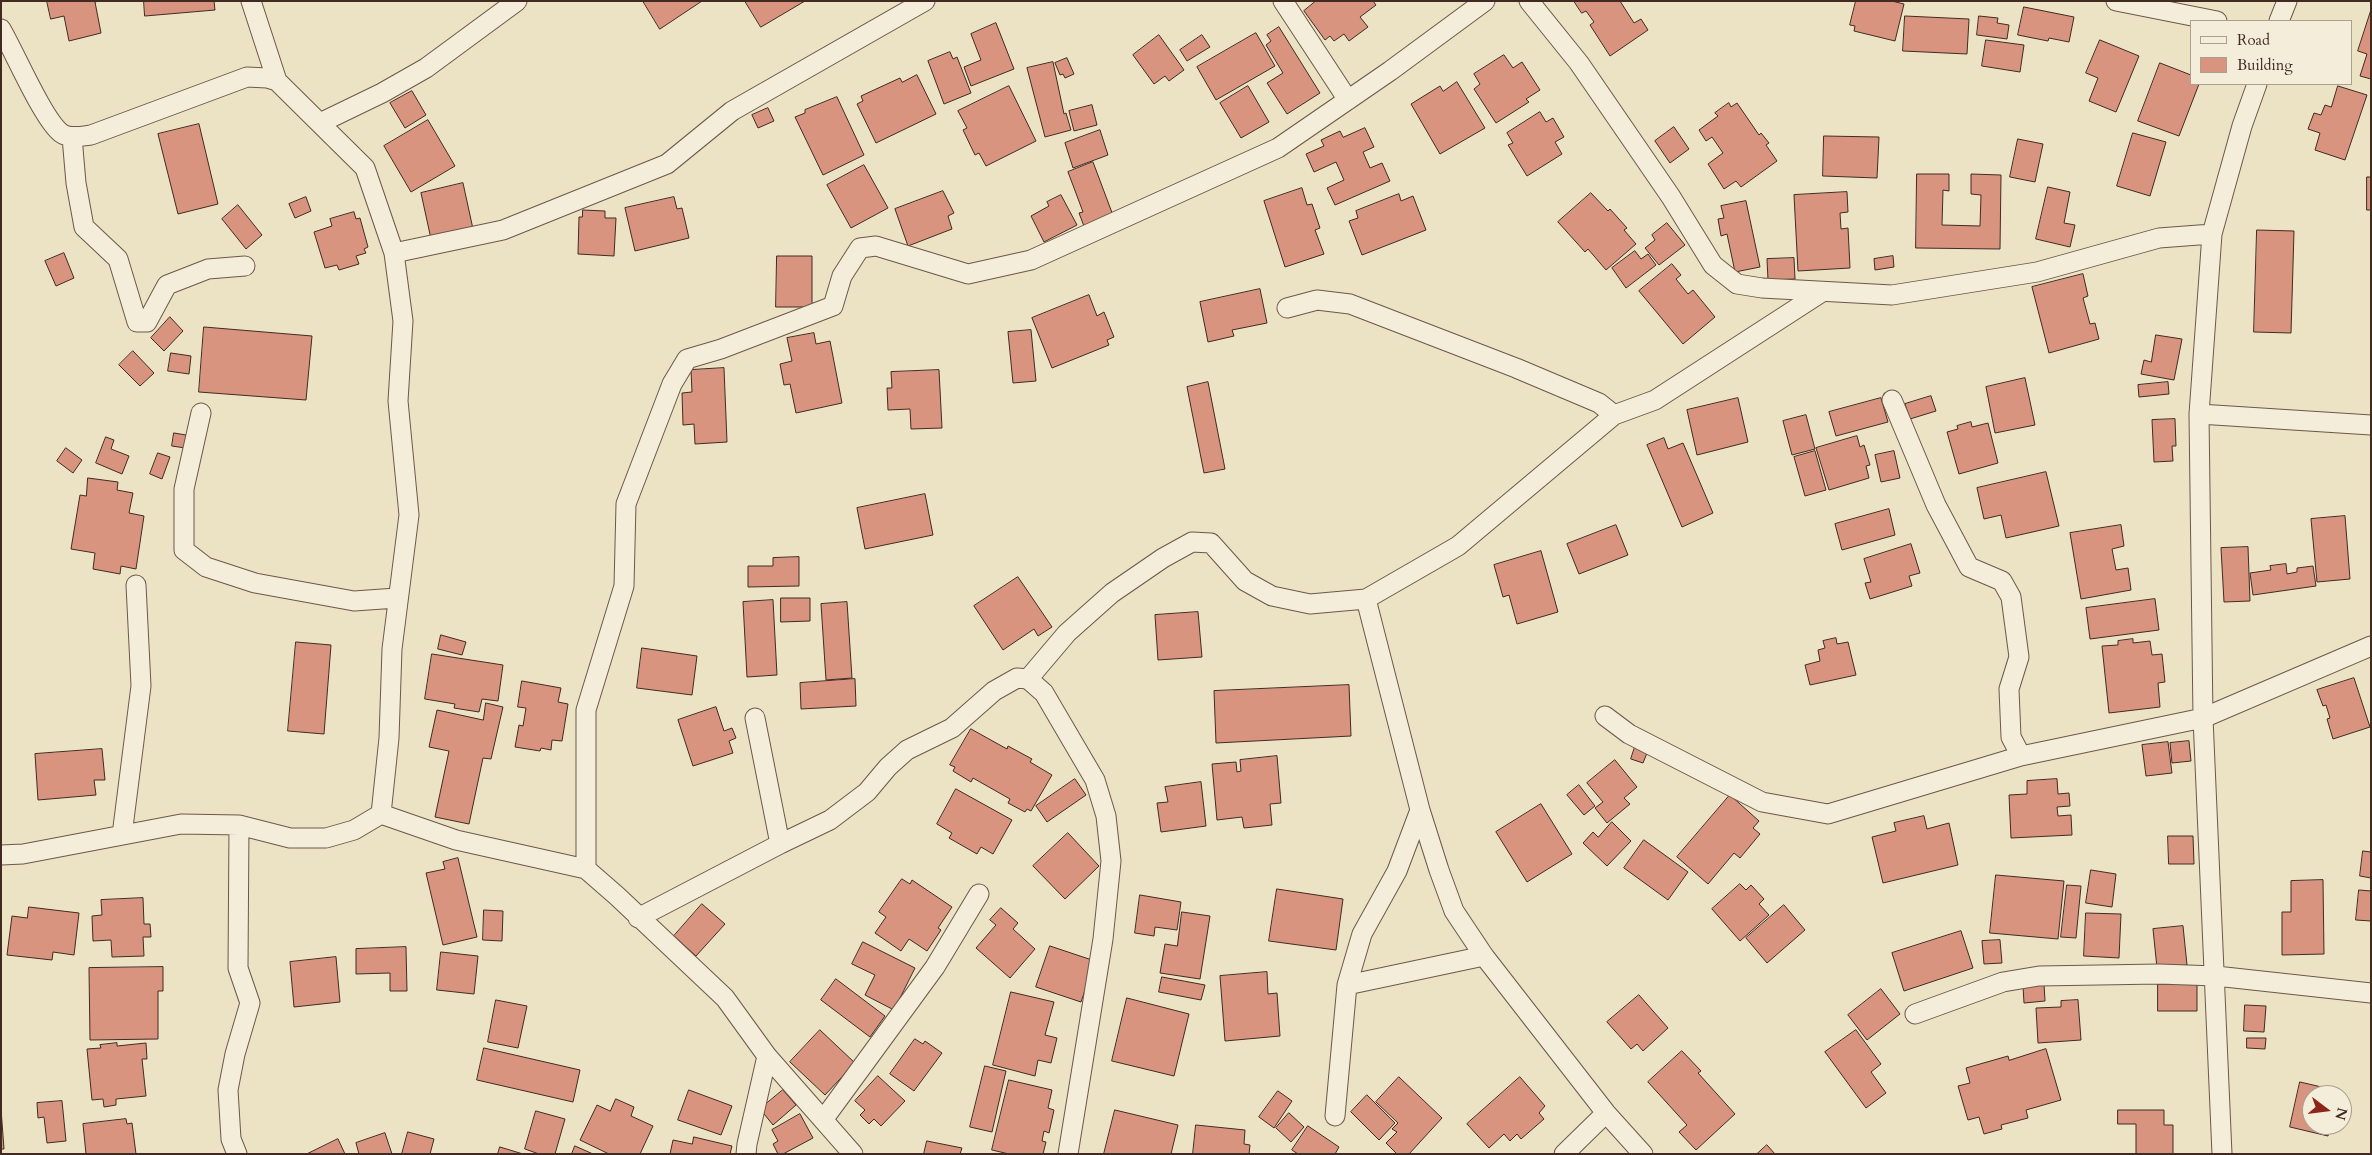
<!DOCTYPE html>
<html>
<head>
<meta charset="utf-8">
<style>
	body { margin:0 }
	#map { position:relative; width:2372px; height:1155px; overflow:hidden; background:#ece3c4; font-family:Cardo,serif }
	canvas { display:block }
	.frame { position:absolute; inset:0; border:2px solid #412a22; pointer-events:none }
	.legend { position:absolute; left:2190px; top:20px; width:162px; height:65px; box-sizing:border-box; background:#f3edd9; border:1px solid #ac9f90; margin:0; padding:6px 9px; list-style:none; font-size:15px; color:#412a22 }
	.legend li { display:flex; align-items:center; gap:10px; height:25px }
	.legend b { width:25px; border:1px solid #ac9f90 }
	.north { position:absolute; left:2302px; top:1085px; width:50px; height:50px; box-sizing:border-box; background:#f3edd9; border:1px solid #ac9f90; border-radius:50%; rotate:105deg; font-size:14px; font-weight:700; line-height:20px; text-align:center; color:#412a22 }
	.north::after { content:''; display:block; margin:auto; width:18px; height:22px; background:#8f2418; clip-path:polygon(50% 0,100% 100%,50% 72%,0 100%) }
</style>
</head>
<body>
<div id="map">
<canvas width="2372" height="1155"></canvas>
<div class="frame"></div>
<ul class="legend">
<li><b style="height:6px;background:#f3edd9"></b>Road</li>
<li><b style="height:14px;background:#d8947f"></b>Building</li>
</ul>
<div class="north">N</div>
</div>
<script>
const c = document.querySelector('canvas').getContext('2d');
c.lineJoin = 'round';
function paint(path, color) {
  c.fillStyle = color;
  c.fill(path, 'evenodd');
}
function strokePath(path, color, width, dash) {
  c.strokeStyle = color;
  c.lineWidth = width;
  c.lineCap = dash ? 'butt' : 'round';
  c.setLineDash(dash || []);
  c.stroke(path);
}
const building = new Path2D(`
	M47 1H99L95 2 101 33 69 41 64 16 51 19Z
	M144 1H214L215 10 145 16Z
	M643 1H702L660 29Z
	M745 1H805L761 27Z
	M1316 1H1373L1376 5 1360 17 1368 27 1349 41 1344 34 1334 41 1330 36 1325 40 1304 11Z
	M1574 1H1620L1634 23 1641 19 1648 30 1610 56 1590 25 1594 22 1586 11 1582 13Z
	M1856 1H1892L1904 4 1895 41 1854 31 1855 26 1850 25Z
	M2024 7 2074 17 2069 42 2049 38 2048 41 2018 35Z
	M2371 10V79L2360 76 2367 54 2358 51Z
	M1905 16 1969 19 1967 54 1903 51Z
	M1979 16 1998 18 1997 23 2009 25 2007 39 1977 35Z
	M996 23 1014 69 971 86 964 67 981 60 971 34Z
	M1279 27 1320 93 1287 114 1267 83 1283 73 1266 45 1271 41 1267 35Z
	M1256 33 1275 66 1216 100 1197 67Z
	M1159 35 1184 70 1169 81 1165 76 1154 84 1133 55Z
	M1202 35 1210 47 1187 61 1180 50Z
	M1986 40 2024 45 2020 72 1982 66Z
	M2100 40 2139 56 2116 112 2089 101 2098 78 2086 73Z
	M950 52 953 59 957 57 971 93 944 104 928 61Z
	M1504 55 1513 68 1522 62 1540 90 1526 99 1529 102 1496 123 1474 89 1480 84 1474 74Z
	M1067 58 1074 74 1065 78 1063 74 1060 75 1055 63Z
	M1053 62 1064 114 1066 113 1071 130 1045 137 1027 68Z
	M2160 63 2191 75V84H2199L2179 136 2138 121Z
	M917 75 936 114 876 143 857 104 863 101 861 96 900 78 902 82Z
	M1457 82 1485 128 1440 154 1411 104 1440 86 1443 91Z
	M1009 86 1036 141 986 166 979 153 975 155 963 130 967 128 958 111Z
	M1248 86 1269 122 1241 138 1220 103Z
	M2338 86 2367 95 2345 160 2315 150 2320 133 2308 129 2314 113 2321 115 2325 105 2331 107Z
	M412 91 426 115 405 128 390 103Z
	M837 97 864 155 823 175 795 117 805 113V110Z
	M1729 103 1731 107 1737 103 1759 135 1761 133 1769 143 1766 145 1777 161 1741 187 1736 181 1724 189 1708 164 1723 153 1712 137 1706 141 1699 130 1718 116 1715 113Z
	M1092 105 1097 125 1074 131 1069 111Z
	M768 108 774 121 758 128 752 115Z
	M1540 112 1546 122 1553 118 1564 137 1555 142 1562 154 1527 176 1508 145 1513 143 1507 133Z
	M428 120 455 166 411 192 384 146Z
	M199 124 218 204 178 214 158 134Z
	M1674 127 1689 149 1670 163 1655 141Z
	M1365 128 1374 147 1363 152 1370 168 1382 163 1390 181 1335 205 1327 188 1344 180 1336 162 1314 172 1306 154 1324 146 1321 140 1340 131 1343 137Z
	M1100 130 1108 155 1073 168 1065 143Z
	M2133 133 2166 142 2150 196 2117 186Z
	M1824 136 1879 137 1877 178 1823 176Z
	M2018 139 2043 144 2035 182 2010 177Z
	M1093 162 1114 218 1085 229 1079 213 1083 212 1068 172Z
	M864 165 888 208 851 228 827 185Z
	M1917 174H1949V191L1943 190 1942 225 1980 226 1981 195 1971 194V174L2001 175 2000 249 1916 248Z
	M2367 177H2371V210H2367Z
	M463 183 473 229 431 239 421 193Z
	M2048 187 2070 192 2064 223 2075 225 2070 247 2036 239Z
	M1302 188 1307 205 1312 204 1320 228 1315 230 1324 254 1285 267 1264 201Z
	M943 191 954 213 948 216 952 229 908 246 895 209Z
	M1847 192 1848 212 1840 213 1841 229 1848 228 1850 268 1798 271 1794 195Z
	M1591 193 1608 211 1610 209 1627 228 1624 230 1636 244 1606 270 1588 249 1585 252 1558 222Z
	M1399 194 1401 201 1413 196 1426 230 1362 255 1349 221 1358 218 1356 211Z
	M1061 195 1077 225 1044 242 1031 216 1049 206 1047 202Z
	M306 197 311 211 295 218 289 204Z
	M674 197 677 209 682 208 689 238 635 251 625 208Z
	M1746 201 1760 267 1735 272 1727 234 1721 236 1718 219 1724 218 1721 206Z
	M238 205 262 235 246 249 222 219Z
	M583 210 605 211V218H616L614 256 578 254 579 217H582Z
	M354 212 356 219 360 218 368 247 364 249 366 253 356 256 359 264 339 270 337 265 325 268 314 232 332 226 330 219Z
	M1667 223 1685 245 1659 265 1645 248 1655 240 1652 235Z
	M2257 230 2294 231 2291 333 2254 332Z
	M1635 251 1641 259 1648 254 1656 265 1626 288 1612 268Z
	M64 253 74 278 56 286 45 261Z
	M777 256H812V307H776Z
	M1893 256 1894 267 1875 270 1874 259Z
	M1794 258 1795 279 1768 280 1767 259Z
	M1672 264 1681 275 1676 279 1688 294 1693 290 1715 317 1683 344 1639 291Z
	M2083 274 2088 296 2083 298 2090 324 2095 323 2099 339 2049 353 2032 287Z
	M1260 289 1267 323 1232 330 1234 336 1208 342 1200 302Z
	M1089 295 1097 316 1104 312 1114 337 1107 340 1109 345 1052 368 1032 318Z
	M170 317 183 331 164 351 151 338Z
	M204 327 312 336 306 400 199 392Z
	M1031 330 1036 381 1013 383 1008 332Z
	M814 333 816 344 830 341 842 403 796 413 790 384 784 385 780 364 792 361 787 338Z
	M2156 335 2182 339 2174 380 2141 374 2144 360 2151 362Z
	M133 351 154 373 140 386 119 365Z
	M171 353 191 356 189 374 168 371Z
	M724 368 727 442 695 444 694 424 683 425 682 393 692 392 691 370Z
	M939 370 942 428 911 429 910 409 888 410 887 388H892L891 372Z
	M2025 378 2035 425 1995 433 1986 387Z
	M1208 382 1225 469 1204 473 1187 387Z
	M2168 382 2169 394 2139 397 2138 385Z
	M1931 396 1936 411 1910 419 1905 404Z
	M1738 398 1748 442 1697 455 1687 410Z
	M1881 398 1888 422 1836 436 1829 412Z
	M1806 415 1815 449 1792 455 1783 421Z
	M2175 419 2176 446H2172L2173 461 2154 462 2152 420Z
	M1971 422 1972 427 1988 423 1998 463 1959 474 1947 432 1958 429 1957 426Z
	M174 433 186 435 185 448 172 446Z
	M1857 436 1860 447 1864 445 1870 465 1866 466 1869 478 1829 490 1816 448Z
	M106 437 114 440 111 449 129 456 122 474 96 463Z
	M1664 438 1668 449 1683 443 1713 513 1682 527 1647 445Z
	M66 448 82 460 73 473 57 461Z
	M1815 451 1826 490 1805 496 1794 457Z
	M1894 451 1900 478 1881 482 1875 455Z
	M158 453 170 457 162 479 150 474Z
	M2046 472 2059 526 2006 538 2001 515 1984 519 1977 488Z
	M88 478 118 482 117 490 133 493 129 513 144 516 136 569 121 566 120 574 93 569 95 553 71 549 80 495 86 496Z
	M925 494 933 535 865 549 857 508Z
	M1889 509 1895 535 1842 550 1835 524Z
	M2345 516 2350 579 2317 582 2311 519Z
	M1616 525 1628 555 1579 574 1567 544Z
	M2121 525 2124 546 2112 549 2116 570 2128 568 2131 590 2081 599 2070 533Z
	M1911 544 1920 573 1909 576 1912 586 1870 599 1865 583 1871 582 1864 559Z
	M2248 547 2250 601 2224 602 2221 548Z
	M1541 551 1558 612 1517 624 1509 595 1503 597 1494 565Z
	M799 557V586L748 587V566H773V558Z
	M2286 564 2287 574 2297 572V568L2313 566 2316 586 2253 595 2250 573 2271 570 2270 566Z
	M1018 577 1052 627 1038 636 1034 629 1003 650 974 606Z
	M781 598H810V621L781 622Z
	M2155 599 2159 630 2090 639 2086 608Z
	M773 600 777 675 747 677 743 602Z
	M847 602 852 678 826 680 821 604Z
	M1198 612 1202 657 1158 660 1155 615Z
	M441 635 466 642 462 655 438 649Z
	M1836 638 1837 644 1848 642 1856 675 1810 685 1805 665 1820 661 1818 650 1825 648 1823 641Z
	M2133 639V643L2150 641 2152 655 2162 654 2165 682 2158 683 2160 707 2109 713 2102 646 2118 645V641Z
	M296 642 331 645 324 734 288 731Z
	M642 648 697 656 692 695 637 688Z
	M432 654 503 665 498 701 482 699 479 712 454 708 455 704 425 699Z
	M2354 678 2370 727 2333 739 2327 719 2330 718 2326 705 2323 706 2317 690Z
	M855 679 856 706 801 709 800 683Z
	M522 681 561 688 558 702 568 704 562 741 552 740 551 750 541 748 540 751 515 747 519 725 523 726 526 708 518 707Z
	M1349 685 1351 736 1216 743 1214 691Z
	M486 703 503 707 491 759 483 758 469 824 435 817 449 751 429 747 437 710 483 720Z
	M716 707 724 731 732 728 736 738 729 741 733 753 693 766 678 720Z
	M971 729 1007 749 1008 746 1032 759 1030 762 1052 775 1031 811 1027 809 1025 812 1008 803 1010 799 973 778 971 782 953 771 955 767 950 765Z
	M2189 741 2191 761 2172 763 2170 743Z
	M2168 742 2172 773 2146 776 2142 745Z
	M1636 744 1649 748 1643 763 1631 759Z
	M102 749 105 780H94L96 795 38 800 35 754Z
	M1277 756 1281 803 1270 804 1272 825 1244 828 1242 817 1217 820 1212 764 1236 762 1237 772 1241 771 1240 760Z
	M1615 760 1637 787 1624 798 1630 804 1607 823 1595 808 1603 802 1587 783Z
	M1075 779 1086 795 1047 822 1036 806Z
	M2057 779 2058 794 2069 793 2070 806 2057 807 2058 816 2071 815 2072 835 2011 838 2009 795 2027 794V781Z
	M1201 782 1206 826 1161 832 1157 803 1168 802 1165 787Z
	M1579 785 1595 806 1584 815 1567 795Z
	M956 789 1012 820 993 854 981 847 977 854 949 838 952 833 937 824Z
	M1730 795 1759 821 1753 828 1760 834 1740 858 1734 853 1708 884 1677 857Z
	M1541 804 1572 854 1527 882 1496 832Z
	M1924 816 1927 829 1949 823 1958 865 1883 883 1872 837 1896 831 1894 823Z
	M1612 822 1631 841 1607 866 1583 843 1593 832 1598 837Z
	M1068 833 1099 866 1065 899 1033 866Z
	M2168 836H2193L2194 864H2169Z
	M1644 840 1688 872 1668 900 1624 868Z
	M2363 851 2371 852V878L2360 876Z
	M458 858 477 937 443 945 426 873 445 869 443 862Z
	M2091 870 2116 874 2112 907 2086 903Z
	M1996 875 2064 881 2058 939 1990 933Z
	M902 879 910 884 912 880 952 907 938 928 941 930 927 951 909 939 901 951 875 933 886 917 879 912Z
	M2323 880 2324 954 2282 955V912H2291V881Z
	M1740 884 1746 890 1751 885 1764 899 1759 904 1769 915 1740 941 1712 909Z
	M2067 885 2081 886 2076 938 2061 937Z
	M1277 889 1343 899 1336 950 1269 941Z
	M2359 890 2371 891V921L2356 920Z
	M1140 895 1181 902 1177 930 1155 927 1154 936 1135 933Z
	M143 898 144 924H150L151 937H143L144 956 112 957 111 940 93 941 92 916 102 915 101 900Z
	M702 904 725 924 696 956 674 936Z
	M1784 905 1805 930 1767 963 1746 938Z
	M29 907 79 913 74 955 53 952 52 960 7 955 12 916 27 918Z
	M1001 908 1018 923 1013 929 1035 949 1010 978 976 948 996 925 990 920Z
	M484 910 503 911 502 941 483 940Z
	M1182 912 1210 916 1200 979 1160 973 1165 944 1177 946Z
	M2086 913 2121 914 2119 958 2084 956Z
	M2183 926 2187 965 2157 968 2153 929Z
	M1961 931 1973 968 1904 991 1892 953Z
	M2000 940 2002 963 1984 964 1982 941Z
	M863 942 915 968 894 1010 865 995 875 975 852 964Z
	M1050 946 1095 961 1081 1002 1036 987Z
	M406 947 407 991H390V973L356 974V949Z
	M441 952 478 956 474 994 437 990Z
	M336 957 340 1002 294 1007 290 962Z
	M163 967V991H158V1039L90 1040 89 968Z
	M1267 972 1268 994 1277 993 1280 1036 1225 1041 1220 976Z
	M1162 977 1205 985 1201 1000 1159 992Z
	M836 979 885 1016 870 1037 821 1000Z
	M2044 984 2045 1001 2024 1003 2023 986Z
	M2158 984H2197V1011H2158Z
	M1881 989 1900 1014 1867 1040 1848 1015Z
	M1011 992 1054 1002 1045 1035 1057 1038 1051 1063 1038 1060 1035 1076 993 1065Z
	M1639 995 1668 1028 1643 1051 1637 1044 1631 1049 1607 1022Z
	M1127 998 1189 1014 1174 1076 1112 1061Z
	M496 1000 527 1006 518 1048 488 1042Z
	M2078 1000 2081 1040 2038 1043 2036 1008 2061 1007V1001Z
	M2245 1005 2266 1006 2264 1032 2244 1031Z
	M820 1030 855 1063 825 1095 790 1062Z
	M1856 1030 1881 1064 1871 1072 1886 1093 1866 1108 1825 1052Z
	M2247 1038H2266L2265 1049 2247 1048Z
	M915 1039 923 1044 925 1041 942 1053 914 1091 890 1074Z
	M117 1043V1046L146 1043 147 1059H142L146 1096 116 1099V1105L104 1107 103 1099 92 1100 87 1049 101 1048 100 1045Z
	M484 1048 580 1070 573 1102 477 1080Z
	M2046 1049 2061 1100 2026 1110 2028 1118 2001 1125 2002 1129 1984 1134 1979 1117 1968 1120 1958 1086 1970 1083 1966 1068 2008 1056 2009 1060Z
	M1682 1051 1701 1071 1698 1073 1735 1114 1696 1150 1679 1132 1687 1125 1648 1082Z
	M985 1066 1006 1071 992 1132 970 1127Z
	M878 1076 905 1101 881 1126 874 1119 869 1124 860 1115 865 1110 855 1101Z
	M1399 1077 1442 1118 1409 1154H1397L1386 1143 1397 1132 1392 1129 1398 1123 1376 1102Z
	M1520 1077 1545 1106 1539 1113 1544 1119 1521 1139 1517 1134 1510 1141 1504 1134 1489 1148 1467 1124Z
	M1009 1080 1052 1090 1048 1108 1054 1110 1049 1133 1044 1131 1042 1141 1046 1142 1043 1154H1009L992 1150Z
	M2300 1082 2339 1091 2338 1095H2312V1125H2331L2328 1136 2290 1127Z
	M689 1090 732 1106 721 1135 678 1120Z
	M783 1090 796 1105 773 1125 760 1109Z
	M1278 1091 1292 1101 1274 1128 1259 1117Z
	M1367 1095 1395 1123 1379 1140 1351 1112Z
	M616 1099 634 1107 631 1116 653 1126 640 1154H609L580 1140 597 1105 610 1111Z
	M62 1101 66 1141 47 1143 44 1117 38 1118 37 1103Z
	M1 1109 4 1149H1Z
	M1115 1110 1178 1125 1171 1154H1104Z
	M2118 1110H2164V1125H2173V1154H2136V1124H2118Z
	M536 1111 565 1119 555 1154H539L525 1149Z
	M1289 1113 1304 1127 1291 1142 1276 1128Z
	M800 1114 813 1138 783 1154H778L773 1144 778 1141 772 1130Z
	M126 1119 127 1124 132 1123 136 1154H86L83 1124Z
	M1196 1125 1245 1130 1244 1144 1250 1145 1249 1154H1193Z
	M1308 1126 1339 1147 1335 1154H1298L1292 1150Z
	M408 1132 434 1139 430 1154H402Z
	M385 1133 392 1154H359L356 1143Z
	M694 1137 732 1146 730 1154H670L673 1140 692 1144Z
	M338 1139 345 1154H307Z
	M927 1141 962 1148 960 1154H924Z
	M1767 1145 1775 1154H1757Z
	M575 1146 593 1154H572Z
	M500 1147 523 1154H498Z`);
paint(building, '#d8947f');
strokePath(building, '#412a22', 1);
const street = new Path2D(`
	M251 1 277 81
	M1283 1 1348 100
	M1529 1 1579 63 1671 197 1713 265 1737 284 1762 288 1892 295 2037 272 2159 238 2212 234
	M2116 1 2217 21
	M2279 21 2287 1
	M1 29C15 53 43 119 61 133 69 139 82 136 91 135L247 77 267 78 277 81 365 168 394 253 403 321 398 401 409 515 392 649 389 738 381 814 456 840 586 869 617 896 725 998 767 1056 853 1154
	M320 123 382 93 426 68 517 1
	M72 137 76 183 84 227 118 259 137 322H147L167 285 208 269 245 266
	M394 253 503 230 667 164 732 111 925 1
	M1287 308 1317 300 1350 304 1516 368 1599 403 1614 415
	M1892 400 1936 505 1969 567 2002 581 2011 597 2019 657 2009 689 2011 737 2021 756
	M201 413 184 489V550L206 567 255 583 354 601 397 598
	M2199 414 2371 425
	M1366 599 1420 810 1439 870 1454 911 1484 956 1606 1113 1643 1154
	M1028 679 1067 633 1112 593 1163 558 1192 542 1211 543 1245 581 1272 596 1310 604 1366 599 1458 546 1614 415 1655 400 1822 292
	M1605 716 1629 734 1762 802 1828 814 2021 756 2203 718 2371 646
	M755 718 780 844
	M122 835 141 686 136 585
	M1 855 23 854 181 824 239 825 290 838H326L354 830 381 814
	M586 869V710L624 586 626 504 672 384 687 359 721 349 833 306 842 276 860 248 876 246 968 274 1031 260 1278 148 1390 71 1485 1
	M638 918 780 844 830 820 867 792 888 767 907 750 952 728 994 691 1017 678 1028 679 1044 693 1095 780 1106 816 1111 861 1103 939 1068 1154
	M1347 985 1484 956
	M1915 1014 2003 982 2039 976 2159 974 2216 976 2371 993
	M1335 1116 1347 985 1362 934 1397 871 1420 810
	M823 1120 935 967 979 894
	M237 1154 231 1139 228 1090 235 1054 250 1003 238 968 239 825
	M746 1154 747 1144 767 1056
	M1564 1154 1606 1113
	M2222 1154 2203 718 2199 414 2212 234 2242 126 2257 84`);
strokePath(street, '#6c584a', 21);
strokePath(street, '#f3edd9', 19);
</script>
</body>
</html>
